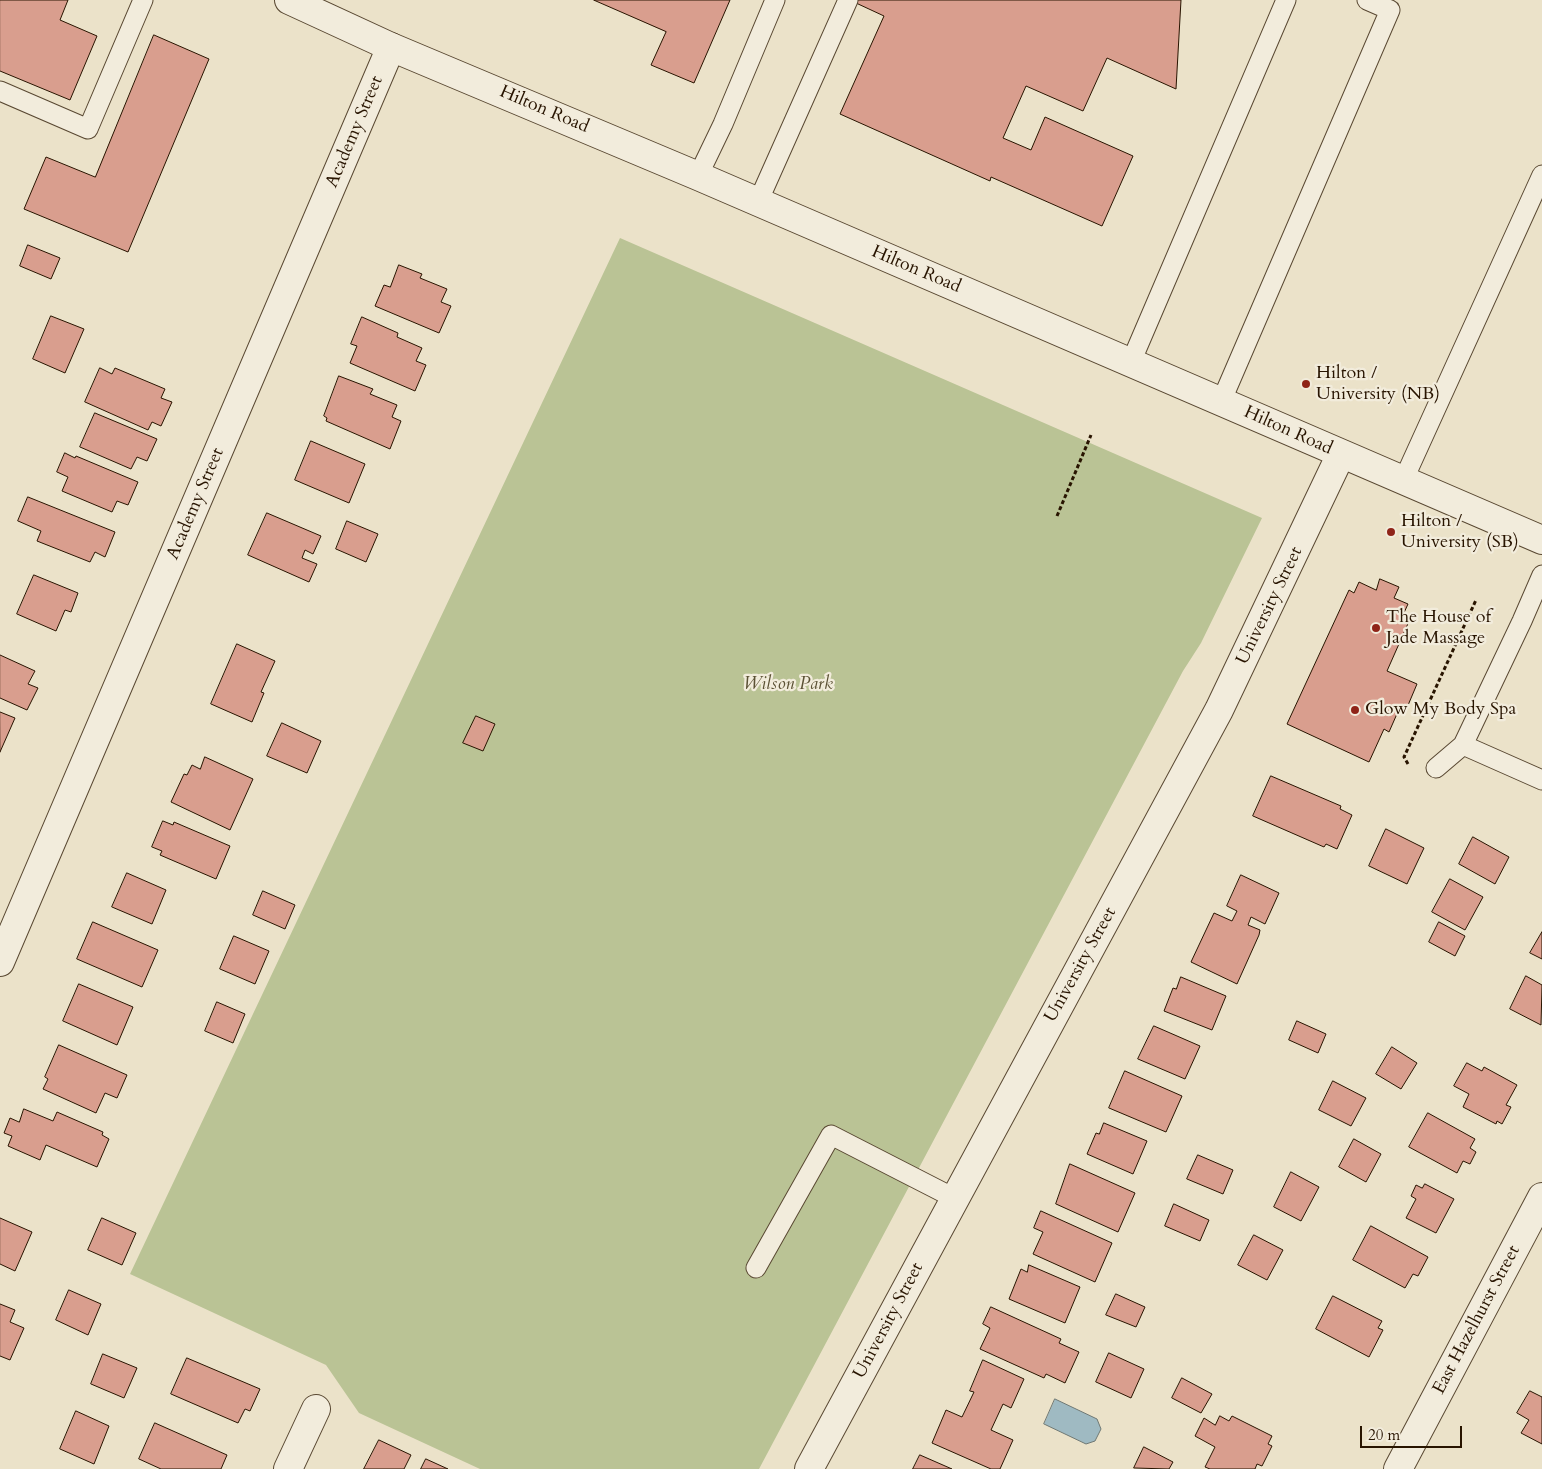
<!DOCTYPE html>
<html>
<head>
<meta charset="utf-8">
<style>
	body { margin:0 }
	#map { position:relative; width:1542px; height:1469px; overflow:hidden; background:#ebe2c9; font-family:Cardo,serif }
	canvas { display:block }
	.scale { position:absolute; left:1360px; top:1426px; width:102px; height:22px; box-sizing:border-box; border:2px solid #281400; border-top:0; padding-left:6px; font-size:15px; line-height:18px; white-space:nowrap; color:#281400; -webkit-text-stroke:4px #f2ecdc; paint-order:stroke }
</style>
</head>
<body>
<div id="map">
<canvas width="1542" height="1469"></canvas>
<div class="scale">20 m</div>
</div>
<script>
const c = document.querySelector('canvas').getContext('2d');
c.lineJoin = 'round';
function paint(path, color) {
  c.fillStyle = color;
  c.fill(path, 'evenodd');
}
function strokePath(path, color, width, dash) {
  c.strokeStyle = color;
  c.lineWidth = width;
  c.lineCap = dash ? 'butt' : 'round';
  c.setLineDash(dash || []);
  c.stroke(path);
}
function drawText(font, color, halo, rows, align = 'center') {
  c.font = font + ' Cardo,serif';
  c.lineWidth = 4.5;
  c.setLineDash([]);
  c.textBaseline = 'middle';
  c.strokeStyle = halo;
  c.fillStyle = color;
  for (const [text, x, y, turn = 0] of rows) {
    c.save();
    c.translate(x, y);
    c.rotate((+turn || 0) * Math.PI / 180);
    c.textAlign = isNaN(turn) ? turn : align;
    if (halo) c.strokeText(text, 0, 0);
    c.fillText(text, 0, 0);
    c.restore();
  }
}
paint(new Path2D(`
	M620 238 1262 518 1201 643 1183 671 759 1469H480L359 1413 326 1365 130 1274Z`), '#bac395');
const water = new Path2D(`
	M1055 1399 1097 1419 1101 1429 1095 1441 1086 1444 1044 1424Z`);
paint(water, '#9fbac2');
strokePath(water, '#6f7874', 1);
const building = new Path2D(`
	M0 0H68L60 20 97 36 70 100 0 71Z
	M594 0H730L694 83 651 65 666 32Z
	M857 0H1181L1176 89 1107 58 1083 111 1026 86 1003 138 1031 150 1045 117 1133 156 1102 226 991 177 990 181 840 114 884 16 856 3Z
	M154 35 209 59 128 252 24 209 46 157 95 177Z
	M28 245 60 258 51 279 20 266Z
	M399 265 422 274 420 278 447 289 441 302 451 306 439 333 375 306 384 285 390 287Z
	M51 316 84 329 65 373 33 359Z
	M362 317 398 333 397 337 422 348 416 361 426 365 415 391 350 363 357 346 351 344Z
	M100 368 112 374 115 368 165 389 161 398 172 402 161 426 152 422 148 430 85 402Z
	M339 376 373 389 370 394 397 405 392 417 401 421 390 449 326 421 327 418 324 416Z
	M95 413 157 439 147 461 137 457 131 469 80 447Z
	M311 441 365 464 349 503 295 480Z
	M65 453 75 458 76 456 138 482 128 505 117 501 112 512 62 491 68 477 57 472Z
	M28 497 115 532 105 557 95 552 90 562 37 541 41 531 18 521Z
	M267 513 321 536 313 554 305 550 302 558 317 564 309 582 248 555Z
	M347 521 378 534 366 562 336 549Z
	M34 575 78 593 71 612 65 610 56 631 17 614Z
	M1380 579 1399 587 1394 598 1408 604 1403 615 1410 619 1387 671 1417 684 1406 710 1400 707 1389 732 1384 729 1369 762 1287 724 1349 590 1354 593 1359 582 1376 590Z
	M237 644 275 661 261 692 264 693 252 722 211 704Z
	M0 655 35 671 28 684 38 688 27 710 0 698Z
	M0 712 15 718 0 752Z
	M476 716 495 724 483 751 463 743Z
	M282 723 321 741 307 773 267 756Z
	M205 757 253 779 230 830 171 802 184 774 187 775 192 765 200 769Z
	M1271 776 1341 806 1340 809 1352 815 1337 849 1326 844 1324 847 1253 816Z
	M163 821 173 825 174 822 230 846 216 879 160 855 162 851 152 847Z
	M1386 829 1424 848 1407 884 1369 866Z
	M1473 837 1509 857 1495 884 1459 864Z
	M127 873 166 890 152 924 112 907Z
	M1241 875 1279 893 1265 924 1251 917 1248 925 1260 930 1259 935 1237 984 1191 962 1214 913 1232 921 1237 911 1227 906Z
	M1450 879 1483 897 1465 930 1432 912Z
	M263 891 295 905 285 929 253 915Z
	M93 922 158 950 142 987 77 959Z
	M1439 922 1465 936 1455 956 1429 942Z
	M1542 932V959L1530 953Z
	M234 936 269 951 255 984 220 969Z
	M1526 976 1542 985 1541 1025 1510 1009Z
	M1181 977 1226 996 1212 1030 1164 1011 1173 988 1176 989Z
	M79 984 133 1007 117 1045 63 1021Z
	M217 1002 245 1014 233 1043 205 1031Z
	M1297 1021 1326 1034 1318 1053 1289 1040Z
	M1154 1026 1200 1046 1185 1079 1138 1059Z
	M59 1045 127 1075 117 1098 105 1093 96 1113 43 1089 48 1079 45 1077Z
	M1392 1047 1417 1063 1401 1089 1376 1074Z
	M1467 1063 1482 1071 1484 1067 1517 1085 1506 1105 1511 1107 1502 1124 1497 1121 1496 1124 1463 1107 1469 1094 1454 1086Z
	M1125 1071 1182 1096 1166 1132 1109 1108Z
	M1333 1081 1366 1098 1351 1126 1319 1110Z
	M24 1109 53 1121 57 1112 103 1132 102 1135 109 1139 97 1167 46 1145 40 1160 8 1146 12 1136 4 1133 10 1118 19 1122Z
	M1428 1113 1475 1139 1470 1148 1476 1152 1470 1164 1463 1161 1457 1173 1409 1147Z
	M1104 1123 1147 1141 1133 1174 1087 1154 1096 1133 1099 1134Z
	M1354 1139 1381 1154 1366 1182 1339 1167Z
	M1198 1155 1233 1170 1223 1194 1187 1179Z
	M1070 1164 1135 1193 1118 1232 1056 1204Z
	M1291 1172 1319 1187 1301 1221 1274 1207Z
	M1425 1184 1454 1199 1436 1233 1406 1218 1416 1199 1411 1196 1416 1185 1422 1188Z
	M1174 1204 1209 1220 1200 1241 1165 1226Z
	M1041 1211 1112 1243 1095 1282 1033 1254 1043 1232 1034 1228Z
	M0 1218 32 1232 15 1271 0 1264Z
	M102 1218 136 1233 122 1265 88 1250Z
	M1371 1226 1428 1257 1418 1276 1413 1274 1405 1288 1353 1260Z
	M1254 1235 1283 1250 1267 1280 1238 1265Z
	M1029 1265 1080 1287 1065 1323 1009 1299 1021 1269 1027 1272Z
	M69 1290 101 1304 88 1335 56 1320Z
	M1116 1294 1145 1307 1136 1327 1106 1315Z
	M1333 1296 1382 1321 1378 1328 1383 1330 1369 1357 1316 1329Z
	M0 1304 15 1310 10 1322 24 1328 10 1360 0 1356Z
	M991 1307 1061 1339 1059 1343 1079 1352 1065 1383 1046 1374 1044 1378 980 1349 990 1328 983 1324Z
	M1109 1353 1144 1369 1131 1398 1096 1382Z
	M103 1354 137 1368 124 1398 91 1384Z
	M187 1358 260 1389 250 1411 245 1409 238 1423 171 1394Z
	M983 1360 1024 1379 1011 1408 1003 1404 991 1430 1013 1440 1000 1469H991L932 1443 946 1410 962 1417 974 1392 970 1391Z
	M1182 1378 1212 1394 1201 1413 1172 1398Z
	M1530 1391 1542 1397V1444L1521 1433 1529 1420 1517 1413Z
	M76 1411 109 1426 94 1464 60 1449Z
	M1220 1416 1229 1421 1232 1416 1272 1436 1268 1444 1272 1446 1262 1466 1257 1464 1255 1469H1210L1205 1467 1215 1447 1195 1436 1204 1418 1215 1425Z
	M155 1423 227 1455 221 1469H161L139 1459Z
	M379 1440 411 1455 404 1469H364Z
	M1144 1447 1173 1462 1169 1469 1134 1468Z
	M920 1455 952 1469H913Z
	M426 1459 448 1469H421Z`);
paint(building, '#d99e8e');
strokePath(building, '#281400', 1);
const service = new Path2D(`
	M0 91 88 129 143 0
	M698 176 723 124 775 0
	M758 202 848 0
	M1131 362 1286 0
	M1221 402 1390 10 1367 0
	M1403 481 1542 175
	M1463 745 1542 780
	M1436 768 1463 745 1522 621 1542 575
	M756 1268 831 1135 954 1198`);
const minor = new Path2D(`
	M0 962 391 47
	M288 1469 316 1409
	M809 1469 1219 710 1341 454
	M1398 1469 1542 1197`);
const tertiary = new Path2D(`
	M289 0 391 47 698 176 1542 540`);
strokePath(service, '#594832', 21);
strokePath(minor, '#594832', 30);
strokePath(tertiary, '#594832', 30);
strokePath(new Path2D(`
	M1057 516 1091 435
	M1408 764 1404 757 1476 600`), '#281400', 3, [4, 2.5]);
strokePath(service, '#f2ecdc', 19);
strokePath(minor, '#f2ecdc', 28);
strokePath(tertiary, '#f2ecdc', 28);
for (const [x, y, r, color] of [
	[1306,384,5,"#8f2418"],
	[1391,532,5,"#8f2418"],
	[1376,628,5,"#8f2418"],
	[1355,710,5,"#8f2418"]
]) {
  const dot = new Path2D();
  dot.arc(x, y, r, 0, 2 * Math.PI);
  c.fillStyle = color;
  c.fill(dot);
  strokePath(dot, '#f2ecdc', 2);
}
drawText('18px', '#281400', '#f2ecdc', [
	["Hilton Road",544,110,23],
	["Academy Street",355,132,-67],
	["Hilton Road",916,270,23],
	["Hilton Road",1288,431,24],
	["Academy Street",196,504,-67],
	["University Street",1270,606,-64],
	["University Street",1081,965,-61],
	["East Hazelhurst Street",1477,1320,-62],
	["University Street",889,1321,-62]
]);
drawText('18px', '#281400', '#f2ecdc', [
	["Hilton /",1316,374],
	["University (NB)",1316,395],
	["Hilton /",1401,522],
	["University (SB)",1401,543],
	["The House of",1386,618],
	["Jade Massage",1386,639],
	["Glow My Body Spa",1365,710]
], 'left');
drawText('italic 18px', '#5b5134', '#f2ecdc', [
	["Wilson Park",788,685]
]);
</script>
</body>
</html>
